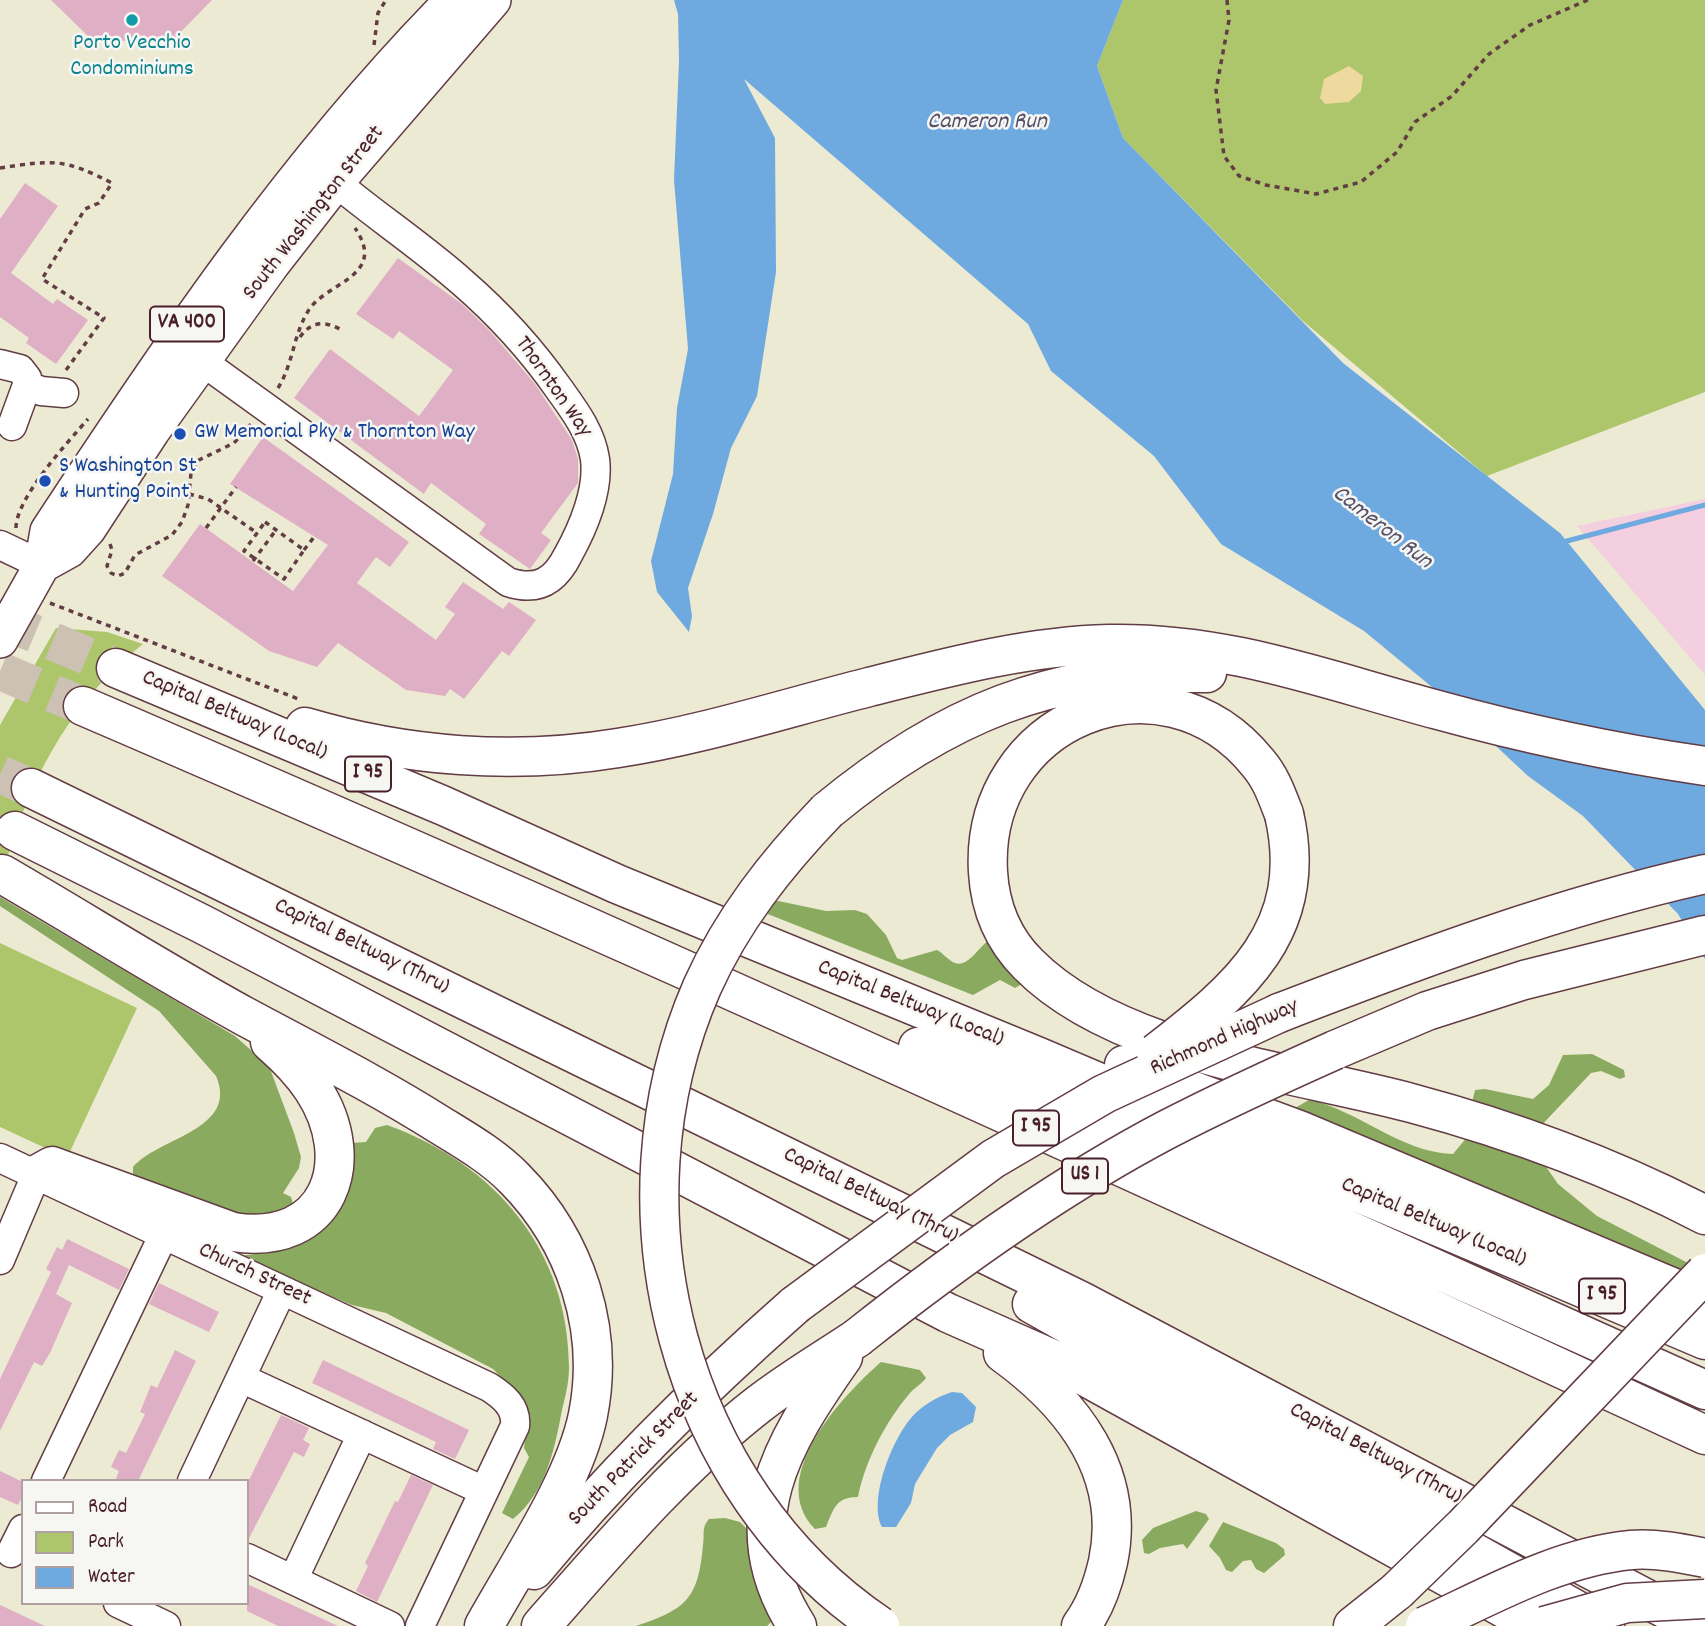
<!DOCTYPE html>
<html>
<head>
<meta charset="utf-8">
<style>
	body { margin:0 }
	#map { position:relative; width:1705px; height:1626px; overflow:hidden; background:#edead4; font-family:Dekko,sans-serif }
	canvas { display:block }
	.legend { position:absolute; left:21px; top:1479px; width:228px; height:126px; box-sizing:border-box; background:#f6f6f2; border:2px solid #b1a0a2; margin:0; padding:9px 12px; list-style:none; font-size:21px; color:#4a1f2b }
	.legend li { display:flex; align-items:center; gap:14px; height:35px }
	.legend b { width:35px; border:2px solid #b1a0a2 }
</style>
</head>
<body>
<div id="map">
<canvas width="1705" height="1626"></canvas>
<ul class="legend">
<li><b style="height:9px;background:#fff"></b>Road</li>
<li><b style="height:19px;background:#adc66b"></b>Park</li>
<li><b style="height:19px;background:#6eaae0"></b>Water</li>
</ul>
</div>
<script>
const c = document.querySelector('canvas').getContext('2d');
c.lineJoin = 'round';
function paint(path, color) {
  c.fillStyle = color;
  c.fill(path, 'evenodd');
}
function strokePath(path, color, width, dash) {
  c.strokeStyle = color;
  c.lineWidth = width;
  c.lineCap = dash ? 'butt' : 'round';
  c.setLineDash(dash || []);
  c.stroke(path);
}
function drawText(font, color, halo, rows, align = 'center') {
  c.font = font + ' Dekko,sans-serif';
  c.lineWidth = 5;
  c.setLineDash([]);
  c.textBaseline = 'middle';
  c.strokeStyle = halo;
  c.fillStyle = color;
  for (const [text, x, y, turn = 0] of rows) {
    c.save();
    c.translate(x, y);
    c.rotate((+turn || 0) * Math.PI / 180);
    c.textAlign = isNaN(turn) ? turn : align;
    if (halo) c.strokeText(text, 0, 0);
    c.fillText(text, 0, 0);
    c.restore();
  }
}
paint(new Path2D(`
	M1705 499V675L1577 526Z`), '#f3cfe0');
paint(new Path2D(`
	M1123 0H1705V392L1487 476 1303 321 1123 138 1097 66Z
	M56 628 107 632 143 644C66 704 22 793 0 886V725Z
	M0 943 137 1008 67 1158 0 1127Z`), '#adc66b');
paint(new Path2D(`
	M0 897 235 1036 269 1066 294 1133 301 1157 299 1168 283 1193 291 1197 294 1207 286 1218 229 1216 133 1176V1167C159 1137 239 1130 216 1076L159 1011 0 906Z
	M769 899 826 911 855 910 867 914 886 935 897 958 902 960 937 950C943 953 949 961 955 963 969 968 979 945 991 939L1024 983 1015 988 1000 980 973 995 760 911Z
	M1592 1054 1624 1070 1625 1077 1620 1079 1601 1071 1591 1073 1537 1130 1471 1106 1475 1090 1485 1089 1533 1099 1549 1085 1563 1055Z
	M1309 1100C1359 1110 1399 1152 1453 1154L1468 1136 1542 1161 1558 1184 1597 1216 1688 1263 1676 1275 1286 1113Z
	M387 1125C495 1164 569 1250 569 1368 569 1385 564 1400 561 1415 554 1453 544 1494 513 1519L502 1513 529 1457 524 1448 528 1412 511 1387 493 1369 386 1313 352 1305 238 1256 256 1254 274 1247 351 1143 366 1142 375 1128Z
	M881 1362 920 1370 926 1378C922 1384 915 1387 910 1393 886 1421 865 1461 858 1497 836 1497 834 1508 826 1527L815 1529C765 1478 842 1396 881 1362Z
	M1196 1511 1206 1514 1209 1519 1187 1549 1183 1544 1160 1548 1149 1554 1144 1553 1142 1540 1153 1528Z
	M725 1518 740 1522 749 1531 773 1620 767 1626H636C686 1609 698 1600 703 1545 705 1534 701 1528 709 1519Z
	M1223 1522 1276 1543 1284 1549 1285 1555 1264 1573 1256 1569 1251 1560 1243 1561 1232 1572 1226 1570 1220 1558 1209 1546Z`), '#8aab5f');
paint(new Path2D(`
	M1349 66 1363 76 1361 91 1349 102 1325 104 1320 98 1324 79Z`), '#eeda9e');
paint(new Path2D(`
	M674 0H1123L1097 66 1123 138 1343 363 1560 533 1705 710V959L1678 914 1583 816 1528 776 1438 692 1364 631 1221 544 1154 456 1051 371 1028 324 744 79 775 138 776 272 757 396 731 448 713 514 688 588 692 616 689 632 657 592 651 561 673 474 677 408 688 349 674 180 679 61 678 14Z
	M952 1392 962 1393 976 1407 973 1422 950 1435 937 1448 915 1484 911 1503 896 1527H882C868 1500 892 1440 911 1418 922 1405 937 1397 952 1392Z`), '#6eaae0');
strokePath(new Path2D(`
	M1563 542 1705 505`), '#6eaae0', 5);
paint(new Path2D(`
	M51 0H212L171 42 92 40Z
	M25 183 58 206 11 273 53 304 57 299 88 320 56 364 26 343 29 338 0 317V219Z
	M398 258 462 304 490 331 535 384 572 440 578 459V483L541 533 551 540 530 569 479 534 486 524 431 483 424 494 294 398 330 349 419 416 453 370 399 331 393 339 356 314Z
	M263 437 409 542 390 567 376 557 357 583 436 640 455 614 445 607 463 582 503 609 509 602 536 620 509 656 502 651 464 699 450 689 445 696 406 690 338 643 317 667 269 651 162 576 200 524 293 591 328 545 230 484Z
	M67 1239 129 1269 119 1290 69 1265 56 1294 72 1303 50 1353 42 1366 34 1362 0 1431V1379L51 1272 46 1269 57 1247 62 1250Z
	M159 1283 219 1312 209 1332 149 1304Z
	M175 1350 196 1361 138 1481H115L119 1471 111 1467 119 1450 126 1453 145 1414 140 1412 151 1385 157 1388Z
	M323 1360 469 1430 455 1459 433 1449 436 1442 312 1383Z
	M281 1415 309 1428 303 1440 310 1444 304 1457 294 1452 247 1542V1484Z
	M0 1471 23 1482V1495L18 1505 0 1497Z
	M411 1475 433 1485 377 1602 356 1591 368 1566 365 1563 395 1501 398 1502Z
	M247 1584 338 1626H278L247 1611Z
	M0 1605 45 1626H0Z`), '#dfb0c5');
strokePath(new Path2D(`
	M0 619 116 668
	M0 671 83 706
	M0 774 31 788`), '#ccc1b2', 38, [38, 19]);
const minor = new Path2D(`
	M203 362 508 582C538 592 555 581 568 555 583 528 599 490 595 459 591 432 574 410 559 389 531 349 499 314 462 282 417 242 365 209 320 169
	M0 364 20 369 27 378V385L41 391 64 393
	M12 426 27 385
	M0 545 42 565
	M0 1158 489 1387C503 1396 517 1407 515 1426L420 1626
	M0 1260 36 1175
	M241 1378 484 1491
	M46 1481 164 1234
	M192 1481 282 1290
	M11 1553 23 1529
	M247 1558 390 1626
	M293 1580 362 1434
	M118 1603 166 1626`);
const major = new Path2D(`
	M42 565 69 550 88 529 152 431 272 264 336 182 493 0
	M0 640 42 565 48 531C170 345 296 159 453 0`);
const highway = new Path2D(`
	M116 668 444 806 617 884 1039 1057 1705 1340
	M83 706C628 940 1167 1186 1705 1435
	M305 727C406 757 514 765 618 748 703 735 786 708 869 687 948 667 1027 646 1109 644 1229 642 1325 680 1438 710 1525 734 1616 753 1705 766
	M31 788 1081 1301 1698 1626
	M827 811C943 715 1054 668 1207 673
	M1284 814C1277 796 1271 778 1258 763 1161 643 979 720 988 872 990 907 1003 939 1028 964 1117 1054 1292 1071 1411 1103 1512 1130 1612 1167 1705 1215
	M15 831 202 924 948 1313 1059 1362 1536 1626
	M2 874C83 921 162 971 244 1016 309 1051 377 1085 440 1125 466 1141 494 1157 515 1179 576 1241 605 1329 588 1415 575 1481 517 1566 484 1626
	M1279 1013C1419 959 1558 907 1705 874
	M918 1047 1191 1159 1705 1390
	M1335 1050 1427 1011 1524 980 1705 935
	M1124 1065 1299 1130 1705 1301
	M36 1175 52 1166 233 1232C329 1247 360 1161 313 1089 301 1071 286 1056 270 1042
	M1032 1304 1605 1626
	M1003 1353C1072 1403 1127 1472 1108 1562 1103 1584 1095 1607 1081 1626
	M534 1570C613 1474 702 1387 795 1305
	M541 1626C609 1549 677 1468 759 1404 790 1380 824 1360 857 1338
	M797 1626C732 1524 782 1444 843 1357
	M1353 1626 1397 1591`);
strokePath(minor, '#623d44', 31);
strokePath(major, '#623d44', 38);
strokePath(highway, '#623d44', 41);
strokePath(new Path2D(`
	M1227 0 1229 20 1216 90 1224 156 1239 176 1266 185 1316 194 1361 182 1397 152 1415 122 1452 96 1489 54 1530 25 1588 0
	M374 45 378 13 386 0
	M0 168C53 160 63 158 112 183L99 203 85 209 42 279 104 318 66 370
	M300 337C312 320 327 321 343 331
	M278 388C293 364 293 337 307 313 323 282 389 278 355 228
	M189 494 208 499 257 533
	M265 522 304 550 284 579 244 551Z
	M16 528C16 498 68 442 88 419
	M206 528 236 487
	M110 544 112 550 107 566 111 573 118 576 125 573 135 555 172 535 182 522 188 505 191 473 199 460 234 443 251 424
	M304 550 314 537
	M253 561 276 530
	M50 603 301 700`), '#623d44', 3.5, [5, 5]);
strokePath(minor, '#fff', 28);
strokePath(major, '#fff', 35);
strokePath(highway, '#fff', 38);
const highwayBridge = new Path2D(`
	M827 811C776 864 732 920 702 987 605 1209 677 1490 880 1626
	M1156 1053C1239 989 1311 930 1284 814
	M795 1305 993 1159 1104 1094 1279 1013
	M857 1338C954 1261 1056 1188 1166 1130 1222 1101 1279 1075 1335 1050
	M1397 1591 1463 1527 1705 1273
	M1425 1626C1490 1596 1558 1557 1631 1550 1655 1548 1681 1553 1705 1558
	M1544 1626 1627 1603 1705 1599`);
strokePath(highwayBridge, '#623d44', 41, []);
strokePath(highwayBridge, '#fff', 38);
for (const [x, y, r, color] of [
	[132,20,7,"#0f9aa8"],
	[180,434,7,"#1a4fb4"],
	[45,481,7,"#1a4fb4"]
]) {
  const dot = new Path2D();
  dot.arc(x, y, r, 0, 2 * Math.PI);
  c.fillStyle = color;
  c.fill(dot);
  strokePath(dot, '#f6f6f2', 2.5);
}
for (const [x, y, w] of [
	[187,324,74],
	[368,774,46],
	[1036,1128,46],
	[1085,1176,46],
	[1602,1296,46]
]) {
  const box = new Path2D();
  box.roundRect(x - w / 2, y - 17.5, w, 35, 5);
  c.fillStyle = '#f6f6f2';
  c.fill(box);
  strokePath(box, '#4a1f2b', 2);
}
drawText('bold 21px', '#4a1f2b', null, [
	["VA 400",187,324],
	["I 95",368,774],
	["I 95",1036,1128],
	["US 1",1085,1176],
	["I 95",1602,1296]
]);
drawText('23px', '#0d838f', '#f6f6f2', [
	["Porto Vecchio",132,45],
	["Condominiums",132,71]
]);
drawText('23px', '#4a1f2b', '#f6f6f2', [
	["South Washington Street",315,214,-52],
	["Thornton Way",552,388,55],
	["Capital Beltway (Local)",234,717,23],
	["Capital Beltway (Thru)",361,948,26],
	["Capital Beltway (Local)",910,1005,22],
	["Richmond Highway",1225,1039,-24],
	["Capital Beltway (Thru)",870,1197,26],
	["Capital Beltway (Local)",1433,1224,23],
	["Church Street",254,1276,25],
	["Capital Beltway (Thru)",1375,1455,28],
	["South Patrick Street",635,1460,-46]
]);
drawText('23px', '#164399', '#f6f6f2', [
	["GW Memorial Pky & Thornton Way",194,434],
	["S Washington St",59,468],
	["& Hunting Point",59,494]
], 'left');
drawText('italic 24px', '#57506a', '#f6f6f2', [
	["Cameron Run",987,124],
	["Cameron Run",1381,529,38]
]);
</script>
</body>
</html>
